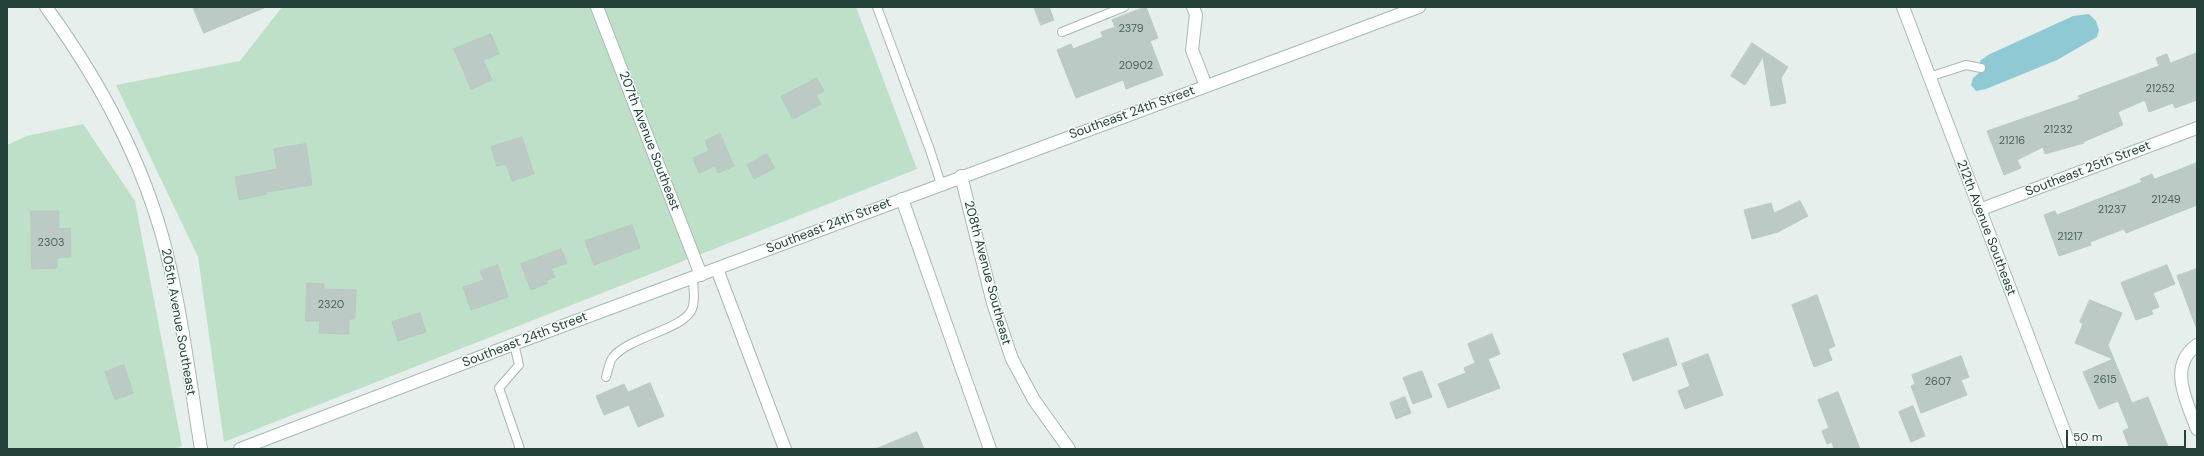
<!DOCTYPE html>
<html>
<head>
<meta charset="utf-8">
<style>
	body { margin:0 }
	#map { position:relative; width:2204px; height:456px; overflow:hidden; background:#e6efeb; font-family:"DM Sans",sans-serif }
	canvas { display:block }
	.frame { position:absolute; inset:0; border:8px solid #24423a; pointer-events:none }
	.scale { position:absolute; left:2066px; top:430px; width:120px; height:18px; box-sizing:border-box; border:2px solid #24423a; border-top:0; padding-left:5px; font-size:12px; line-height:14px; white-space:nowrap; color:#24423a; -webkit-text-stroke:3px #f7fbf9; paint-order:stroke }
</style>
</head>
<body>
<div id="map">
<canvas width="2204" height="456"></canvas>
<div class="frame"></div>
<div class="scale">50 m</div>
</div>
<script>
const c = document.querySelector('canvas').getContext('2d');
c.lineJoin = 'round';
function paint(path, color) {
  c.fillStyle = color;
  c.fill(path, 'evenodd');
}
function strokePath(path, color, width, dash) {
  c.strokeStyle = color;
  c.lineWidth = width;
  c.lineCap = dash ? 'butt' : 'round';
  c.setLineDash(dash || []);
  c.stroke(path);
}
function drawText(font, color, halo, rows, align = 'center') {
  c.font = font + ' "DM Sans",sans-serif';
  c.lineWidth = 3;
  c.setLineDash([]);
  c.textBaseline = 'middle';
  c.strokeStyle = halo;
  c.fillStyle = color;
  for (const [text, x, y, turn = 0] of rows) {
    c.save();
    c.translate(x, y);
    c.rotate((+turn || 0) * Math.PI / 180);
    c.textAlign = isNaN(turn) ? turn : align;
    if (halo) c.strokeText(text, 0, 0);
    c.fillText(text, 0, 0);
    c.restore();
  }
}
paint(new Path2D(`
	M282 7H856L917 169 224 442 198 257 116 85 240 61Z
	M83 124 135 201 182 446 173 449H7V145L27 136Z`), '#bfe0c8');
paint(new Path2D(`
	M2089 14 2096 21 2099 30 2097 37 2057 60 1986 89 1976 91 1971 85 1973 78 1980 72V61L1988 55 2073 16Z`), '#8ec9d4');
const building = new Path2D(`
	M193 7H266L204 33Z
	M1034 7H1049L1054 20 1041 25Z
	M1146 7 1158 38 1150 41 1163 75 1126 89 1123 80 1076 98 1057 50 1071 44 1073 49 1103 37 1101 32 1115 27 1112 20Z
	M491 34 499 54 483 60 492 80 471 89 454 49Z
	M1752 43 1788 67 1781 78 1786 103 1771 106 1763 57 1745 85 1731 76Z
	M2197 53V100L2175 108 2173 103 2149 112 2145 100 2118 112 2123 125 2083 142 2084 143 2045 154 2043 147 2017 160 2021 168 2004 175 1987 131 2080 99 2078 96 2159 66 2156 58 2167 54 2170 63Z
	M817 78 824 91 816 95 821 104 793 119 781 97Z
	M720 134 734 166 718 173 715 166 699 173 693 158 709 151 705 141Z
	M522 137 534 174 512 181 506 164 497 166 491 147Z
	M306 144 312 185 266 192 267 194 239 200 235 177 277 169 274 149Z
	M767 154 775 168 754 179 747 165Z
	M2197 163V205L2126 233 2124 229 2090 242 2091 245 2059 256 2044 215 2055 211 2057 215 2142 182 2140 179 2152 174 2154 179Z
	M1800 201 1808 216 1778 232 1752 239 1744 210 1771 203 1774 213Z
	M31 211H59V229L70 228 71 257 57 258V268L32 269Z
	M632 225 640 248 594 265 585 241Z
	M561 249 567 263 551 269 555 277 546 281 548 283 531 290 521 264Z
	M498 265 508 297 471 310 463 287 484 280 480 271Z
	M2167 265 2175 284 2153 293 2159 307 2151 310 2153 314 2136 320 2121 283Z
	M2197 269V327H2196L2177 276Z
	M307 283 324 284V289L356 290 355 319H349V334L319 333 320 321H306Z
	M1817 295 1835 346 1828 349 1832 360 1814 367 1792 305Z
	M2090 300 2122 313 2108 345 2132 403 2148 397 2169 449H2130L2123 431 2129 428 2118 401 2099 409 2083 372 2113 359 2075 343 2083 324 2080 322Z
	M420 313 426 332 398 341 392 322Z
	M1492 334 1500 354 1488 359 1500 388 1448 408 1438 384 1466 373 1464 368 1475 363 1468 344Z
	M1668 338 1677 365 1633 381 1623 354Z
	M1708 354 1723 395 1685 409 1678 391 1690 386 1682 364Z
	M1961 356 1969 377 1961 380 1967 395 1921 413 1911 386 1915 384 1912 375Z
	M124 365 133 393 115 400 105 372Z
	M1422 371 1432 397 1413 404 1403 378Z
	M650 383 664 416 638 427 629 405 604 415 596 396 624 384 628 392Z
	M1838 392 1860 449H1834L1832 442 1827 444 1822 431 1829 428 1818 400Z
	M1405 397 1411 413 1396 419 1390 403Z
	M1913 406 1925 436 1911 442 1899 412Z
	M917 432 924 449H876Z`);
paint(building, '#bbcac4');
strokePath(building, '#b8c9c2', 1);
const lane = new Path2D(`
	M877 7 930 150 941 184
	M1062 32 1124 7
	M1929 77 1966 65 1981 68
	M514 344 519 365 499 388 520 449
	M606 377C608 371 609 362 613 357 631 336 683 330 692 309 696 300 693 287 693 278`);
const street = new Path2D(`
	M46 7C103 85 149 172 170 267 184 327 191 389 201 449
	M597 7 701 275
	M1193 7 1196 15 1192 50 1206 86
	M961 176 993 303 1012 359 1034 400 1069 449
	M902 199 990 449
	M1979 210 2197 128
	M717 269 785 449
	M2197 345C2167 366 2187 402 2197 429`);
const secondary = new Path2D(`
	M1903 7 2071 449
	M240 449 514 344 1419 7`);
strokePath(lane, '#a8b8b2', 10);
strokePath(street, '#a8b8b2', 14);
strokePath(secondary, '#a4bbb3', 14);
strokePath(lane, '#fff', 8);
strokePath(street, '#fff', 12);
strokePath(secondary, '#fff', 12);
drawText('11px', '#4a645c', null, [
	["2379",1131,29],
	["20902",1136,66],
	["21252",2160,89],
	["21232",2058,130],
	["21216",2012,141],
	["21249",2166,200],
	["21237",2112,210],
	["21217",2070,237],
	["2303",51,243],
	["2320",331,305],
	["2615",2105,380],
	["2607",1938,382]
]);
drawText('13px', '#24423a', '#f7fbf9', [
	["Southeast 24th Street",1132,113,-20],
	["207th Avenue Southeast",649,141,69],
	["Southeast 25th Street",2088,169,-21],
	["Southeast 24th Street",829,226,-21],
	["212th Avenue Southeast",1986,228,69],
	["208th Avenue Southeast",987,273,75],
	["205th Avenue Southeast",178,322,80],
	["Southeast 24th Street",525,340,-21]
]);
</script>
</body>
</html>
